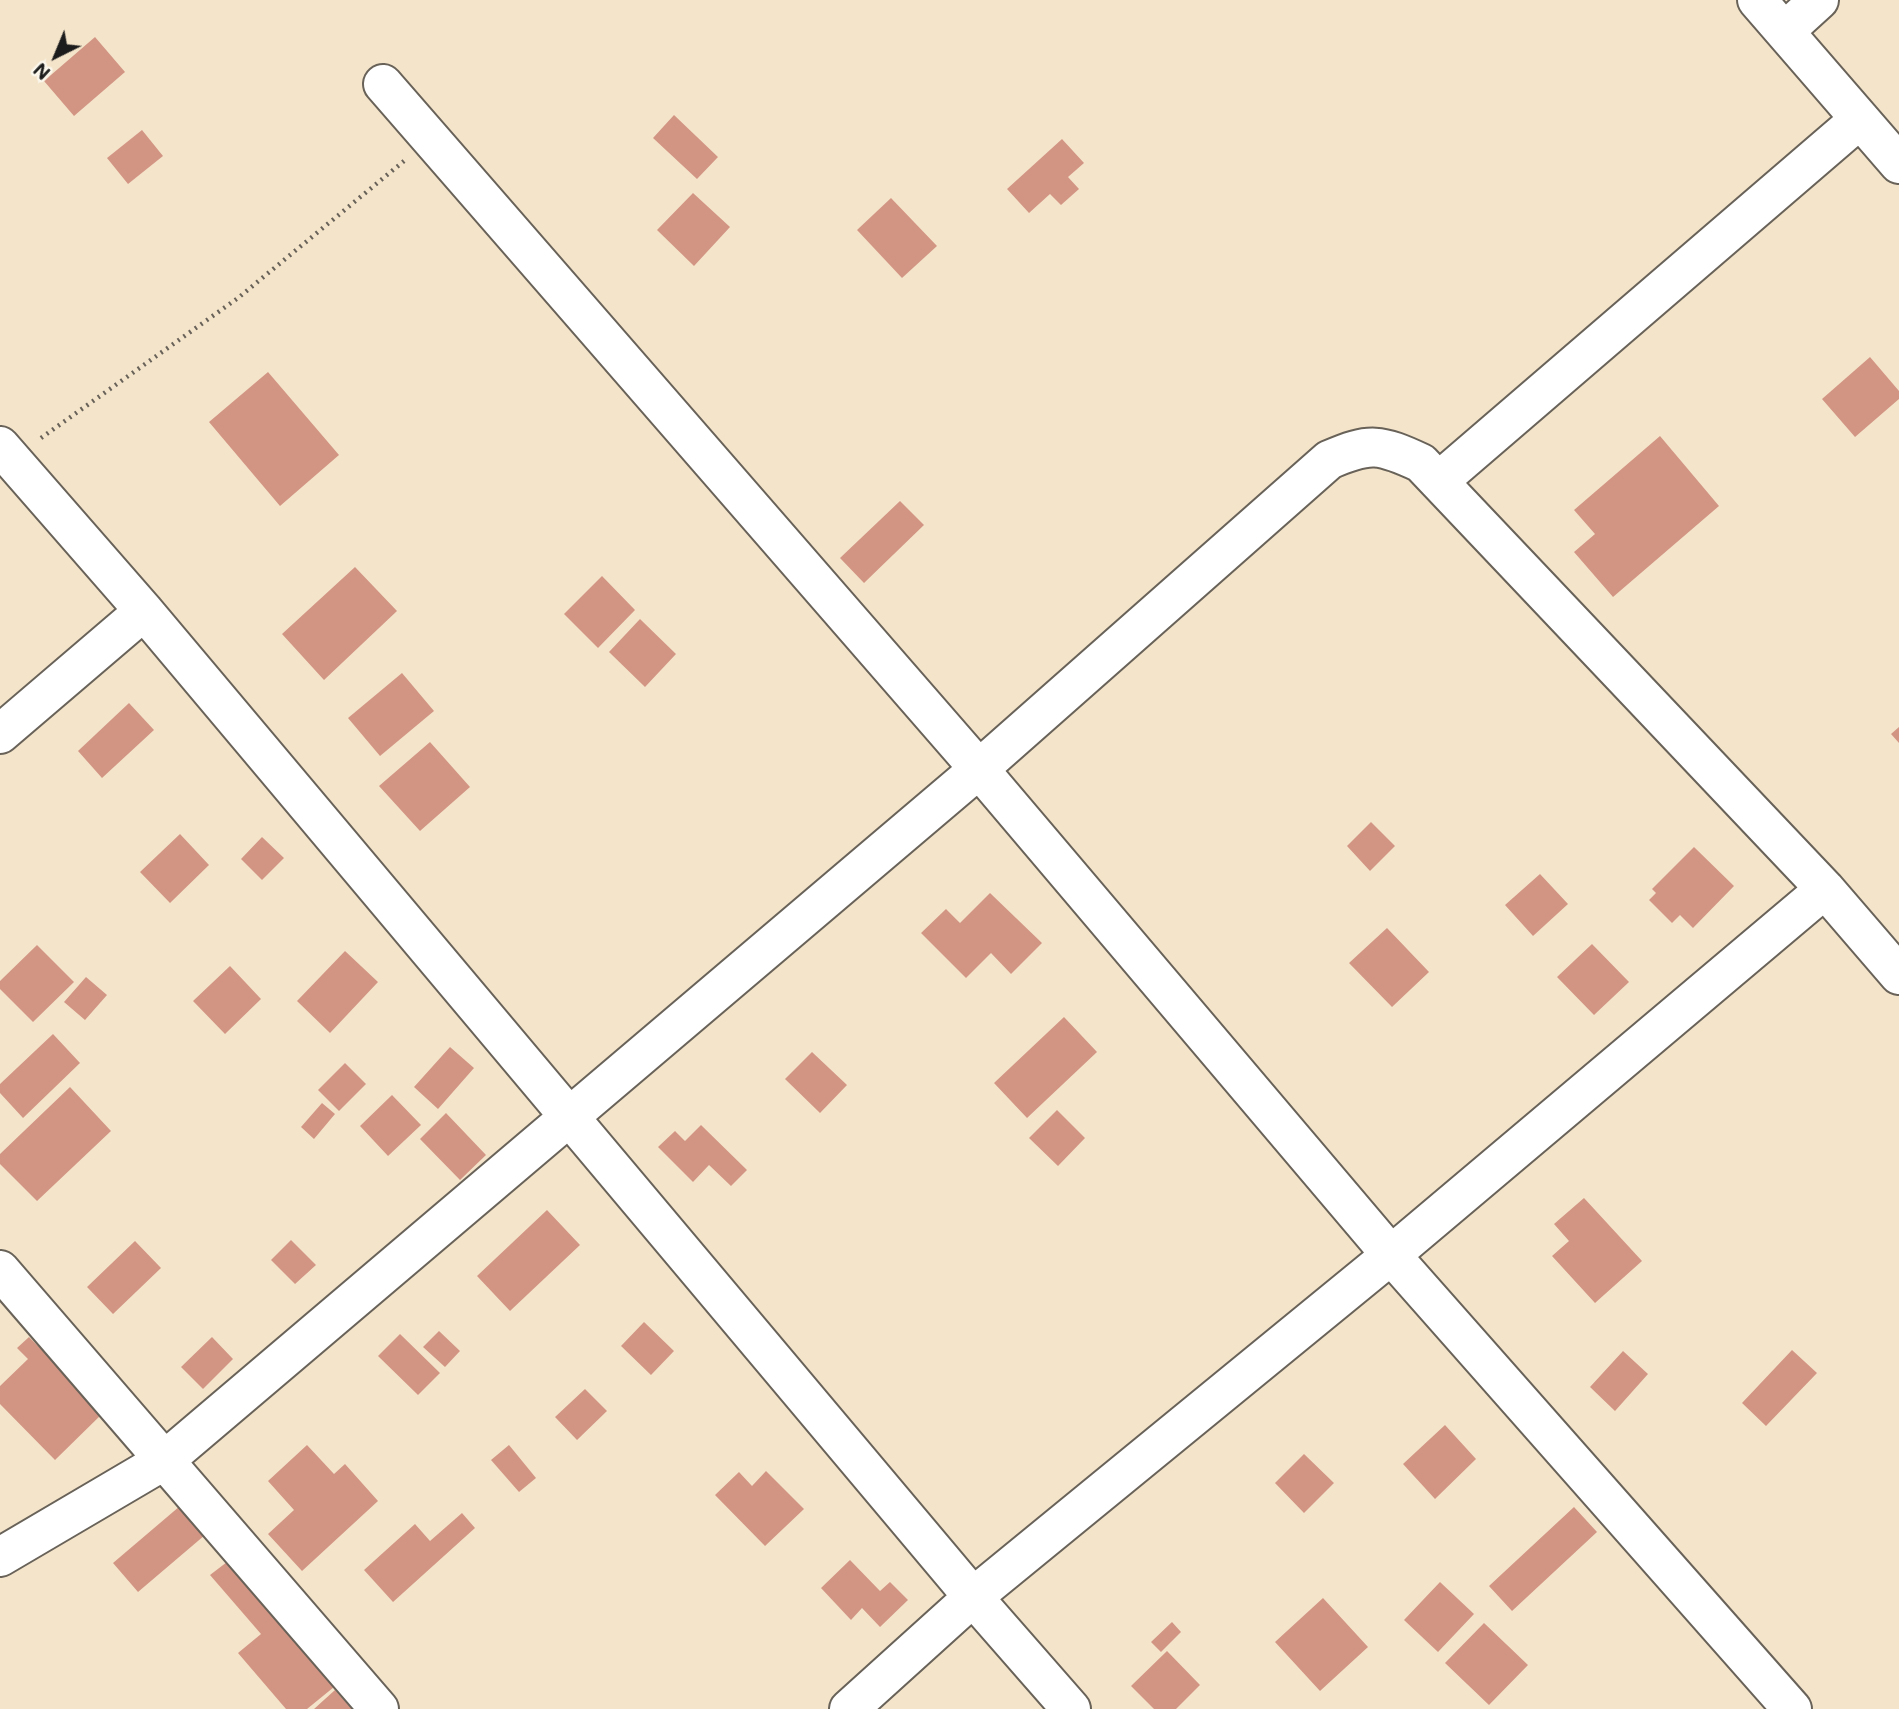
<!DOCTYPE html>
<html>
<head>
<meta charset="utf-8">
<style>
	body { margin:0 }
	#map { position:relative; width:1899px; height:1709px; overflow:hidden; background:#f4e4ca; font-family:Mali,sans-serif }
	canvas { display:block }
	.north { position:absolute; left:21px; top:21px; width:70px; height:70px; -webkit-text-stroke:5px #fbf7ec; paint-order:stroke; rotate:223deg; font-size:19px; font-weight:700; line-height:28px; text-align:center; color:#1c1c1c }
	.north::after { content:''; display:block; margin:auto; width:24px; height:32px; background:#1c1c1c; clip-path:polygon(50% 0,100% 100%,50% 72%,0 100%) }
</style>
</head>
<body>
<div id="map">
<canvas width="1899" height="1709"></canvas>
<div class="north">N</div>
</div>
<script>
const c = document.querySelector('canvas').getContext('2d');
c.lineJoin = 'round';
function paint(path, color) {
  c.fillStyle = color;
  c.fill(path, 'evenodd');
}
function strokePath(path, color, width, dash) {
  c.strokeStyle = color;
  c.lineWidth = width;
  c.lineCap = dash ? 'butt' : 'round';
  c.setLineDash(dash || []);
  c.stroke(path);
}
paint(new Path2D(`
	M95 37 125 72 74 116 44 81Z
	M674 115 718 157 697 179 653 138Z
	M142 130 163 156 128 184 107 158Z
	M1062 139 1084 163 1068 177 1079 189 1061 205 1050 194 1029 213 1007 189Z
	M693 193 730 227 694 266 657 230Z
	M891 198 937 246 902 278 857 230Z
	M1870 357 1899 391V399L1855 437 1822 399Z
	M268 372 339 455 280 506 209 422Z
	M1660 436 1719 506 1613 597 1574 552 1595 534 1574 510Z
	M900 501 924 525 864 583 840 558Z
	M355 567 397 611 324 680 282 634Z
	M602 576 635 610 598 648 564 614Z
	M640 619 676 654 645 687 609 652Z
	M402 673 434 711 380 756 348 718Z
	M129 703 154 730 102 778 78 751Z
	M1899 727V743L1891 734Z
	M430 742 470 787 420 831 379 786Z
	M1371 822 1395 846 1370 871 1347 846Z
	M180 834 209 865 170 903 140 872Z
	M262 837 284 858 262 880 241 859Z
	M1694 847 1734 886 1693 928 1680 915 1672 923 1649 900 1656 893 1652 889Z
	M1540 874 1568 904 1533 936 1505 905Z
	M990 893 1042 943 1011 974 991 953 966 978 921 933 946 909 960 923Z
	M1387 928 1429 972 1392 1007 1349 963Z
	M1592 944 1629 982 1594 1015 1557 977Z
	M37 945 74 982 33 1022 0 989V981Z
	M345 951 378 982 330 1033 297 1001Z
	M230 966 261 999 225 1034 193 1001Z
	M86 977 107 995 85 1020 64 1002Z
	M1064 1017 1097 1052 1027 1118 994 1083Z
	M53 1034 80 1063 23 1118 0 1093V1084Z
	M450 1047 474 1068 438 1109 414 1087Z
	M812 1052 847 1085 820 1113 785 1079Z
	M345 1063 366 1084 339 1111 318 1090Z
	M70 1087 111 1131 37 1201 0 1164V1154Z
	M392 1095 421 1125 388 1156 360 1126Z
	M322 1103 335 1114 314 1139 301 1127Z
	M1057 1110 1085 1138 1058 1166 1029 1138Z
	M446 1113 486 1155 460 1180 420 1139Z
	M701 1125 747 1170 731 1186 709 1165 693 1182 658 1147 675 1131 685 1141Z
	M1584 1198 1642 1261 1595 1303 1552 1256 1569 1241 1554 1224Z
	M547 1210 580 1245 510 1311 477 1276Z
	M291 1240 316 1265 295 1284 271 1260Z
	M135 1241 161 1268 113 1314 87 1287Z
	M644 1322 674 1351 651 1375 621 1346Z
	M439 1331 460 1351 445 1367 423 1347Z
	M400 1334 440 1373 418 1395 378 1356Z
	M29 1337 104 1412 55 1460 0 1404V1386L28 1359 17 1348Z
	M212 1337 233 1359 203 1389 181 1367Z
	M1792 1350 1817 1373 1766 1426 1742 1403Z
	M1623 1351 1648 1374 1615 1411 1590 1387Z
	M585 1389 607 1411 577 1440 555 1417Z
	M1445 1425 1476 1459 1435 1499 1403 1464Z
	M307 1445 334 1474 345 1464 378 1501 302 1571 268 1534 294 1510 268 1481Z
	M509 1445 536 1478 519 1492 491 1460Z
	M1304 1454 1334 1483 1304 1513 1275 1483Z
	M766 1471 804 1509 765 1546 715 1495 739 1472 752 1486Z
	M180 1506 205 1535 138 1592 113 1563Z
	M1574 1507 1597 1532 1512 1611 1489 1586Z
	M462 1513 475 1528 393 1602 364 1570 415 1524 430 1541Z
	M850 1560 880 1591 890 1582 908 1600 880 1627 862 1608 851 1620 821 1588Z
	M227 1562 334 1687 307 1709H286L238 1653 261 1634 210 1575Z
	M1440 1582 1474 1614 1438 1652 1404 1620Z
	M1323 1598 1368 1647 1320 1691 1275 1642Z
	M1172 1622 1181 1632 1161 1652 1151 1642Z
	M1484 1623 1528 1665 1489 1705 1445 1663Z
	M1167 1651 1200 1685 1176 1709H1154L1131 1686Z
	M335 1690 352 1709H314Z`), '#d29584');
const minor = new Path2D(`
	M1757 0 1899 164
	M1785 31 1819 0
	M383 84 979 769 1329 460C1370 442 1380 444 1421 463L1825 889 1899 975
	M0 446 144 611 973 1597 1071 1709
	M1439 481 1860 119
	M0 734 144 611
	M0 1270 379 1709
	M0 1557 165 1460 979 769 1391 1255 1792 1709
	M849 1709 973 1597 1391 1255 1825 889`);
strokePath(minor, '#686259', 42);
strokePath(new Path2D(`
	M41 438 238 298 404 161`), '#686259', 4.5, [2, 5]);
strokePath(minor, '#fff', 38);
</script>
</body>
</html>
